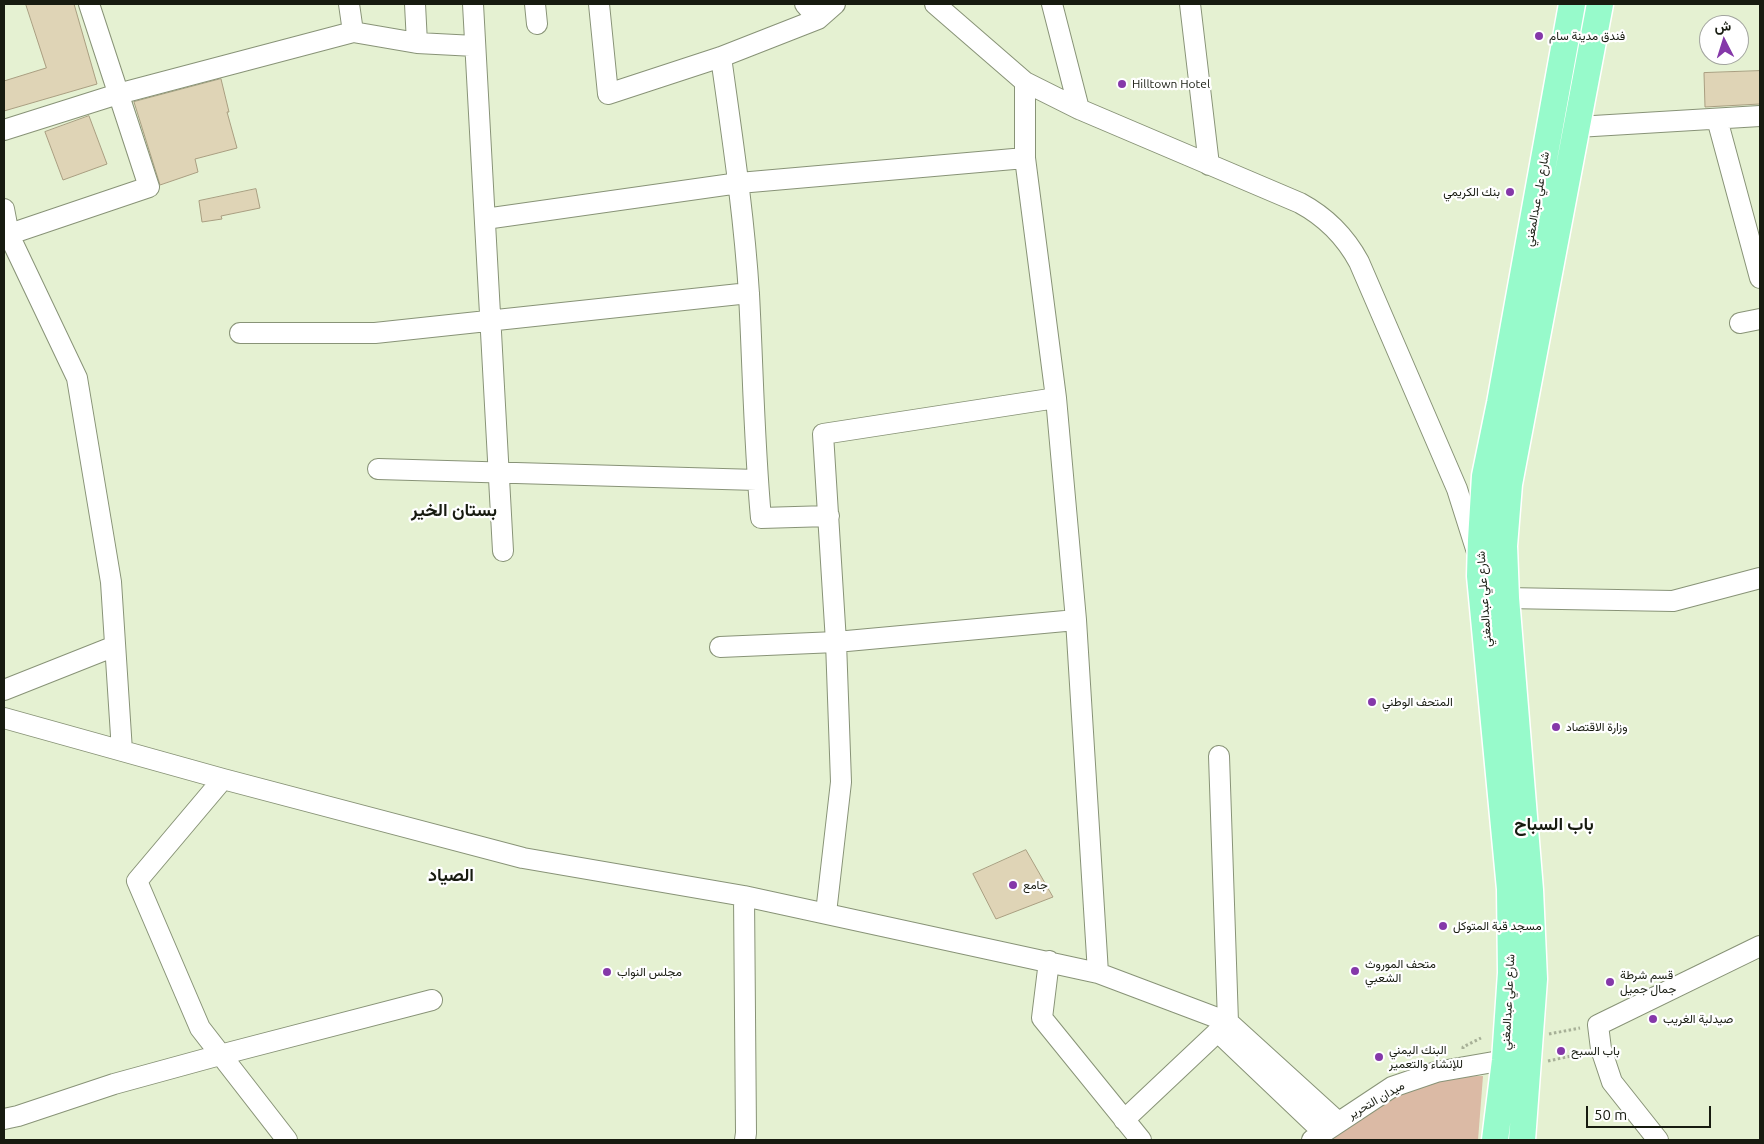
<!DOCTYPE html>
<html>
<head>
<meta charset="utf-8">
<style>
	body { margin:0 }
	#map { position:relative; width:1764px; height:1144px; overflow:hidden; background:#e5f1d2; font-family:Ubuntu,Vazirmatn,sans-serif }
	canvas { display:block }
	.frame { position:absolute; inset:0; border:5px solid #171b10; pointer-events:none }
	.north { position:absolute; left:1699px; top:15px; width:50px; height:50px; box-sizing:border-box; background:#fff; border:1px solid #a2a49f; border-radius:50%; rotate:355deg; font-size:14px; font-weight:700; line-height:20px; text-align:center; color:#171b10 }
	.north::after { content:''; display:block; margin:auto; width:18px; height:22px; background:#8538a9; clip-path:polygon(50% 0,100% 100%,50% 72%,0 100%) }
	.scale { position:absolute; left:1586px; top:1106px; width:125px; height:22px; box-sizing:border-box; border:2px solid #171b10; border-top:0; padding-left:6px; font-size:15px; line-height:18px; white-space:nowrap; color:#171b10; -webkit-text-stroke:4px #fff; paint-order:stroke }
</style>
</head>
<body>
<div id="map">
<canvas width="1764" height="1144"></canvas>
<div class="frame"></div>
<div class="north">ش</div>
<div class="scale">50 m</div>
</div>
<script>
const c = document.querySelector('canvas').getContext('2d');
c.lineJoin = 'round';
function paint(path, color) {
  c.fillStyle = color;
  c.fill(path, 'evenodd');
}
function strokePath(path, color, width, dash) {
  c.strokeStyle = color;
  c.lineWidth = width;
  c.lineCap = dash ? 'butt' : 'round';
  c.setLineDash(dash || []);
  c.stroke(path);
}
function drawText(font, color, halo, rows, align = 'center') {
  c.font = font + ' Ubuntu,Vazirmatn,sans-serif';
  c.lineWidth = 4.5;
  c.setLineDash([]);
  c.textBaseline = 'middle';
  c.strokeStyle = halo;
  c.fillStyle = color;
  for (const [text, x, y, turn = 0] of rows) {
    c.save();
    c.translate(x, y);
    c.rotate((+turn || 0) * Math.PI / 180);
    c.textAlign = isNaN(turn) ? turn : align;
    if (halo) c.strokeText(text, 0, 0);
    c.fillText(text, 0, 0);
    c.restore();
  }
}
paint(new Path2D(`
	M1483 1076 1478 1140H1329L1390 1094 1437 1077Z`), '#dbbaa5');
const building = new Path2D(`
	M26 4H74L97 84 4 111V81L46 68Z
	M1760 71V104L1705 107 1704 73Z
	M221 79 229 112H227L237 148 195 159 198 172 160 185 134 102Z
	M89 116 107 164 63 180 45 132Z
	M256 189 260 208 221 216 222 219 202 222 199 201Z
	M1026 850 1053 897 996 919 973 874Z`);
paint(building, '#dfd4b6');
strokePath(building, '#a99e81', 1);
const minor = new Path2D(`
	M349 4 353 32
	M415 4 417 43
	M473 4 503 551
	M535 4 537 24
	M599 4 608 94 721 57 818 19 835 4
	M805 4 818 19
	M935 4 1025 82
	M1052 4 1079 109
	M1190 4 1209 165
	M721 57C732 136 744 214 749 294 753 369 754 443 761 518L829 516
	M1717 119 1760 278
	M1577 127 1760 116
	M4 130 118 94 353 32 417 43 475 46
	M4 209 9 235 77 378 111 582 122 751
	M485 219 739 183 1025 158
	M4 236 149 187 89 4
	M1740 323 1760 319
	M240 333H375L749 293
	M378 469 757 480
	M1506 598 1673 601 1760 578
	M720 647 836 642 1076 620
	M4 690 115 646
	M4 718 223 779 523 858 744 896 1098 973 1228 1022 1338 1122
	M223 779 137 881 200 1028 287 1140
	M744 896 746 1133 745 1140
	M826 913 841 782 836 642 823 434 1056 398
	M1049 961 1042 1018 1141 1140
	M1098 973 1076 620 1056 398 1025 158V82L1079 109 1300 203C1326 217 1345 236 1359 262L1457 489 1476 549
	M1218 1032 1323 1132
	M4 1119 18 1116 114 1084 220 1055 432 1000
	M1124 1120 1228 1022 1219 756
	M1312 1140 1392 1087 1436 1072 1505 1060
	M1658 1140 1612 1082 1601 1049 1598 1025 1760 946`);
const major = new Path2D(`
	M1495 1140 1505 1060 1511 973 1510 889 1480 576 1481 540 1485 476 1500 403 1572 4
	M1522 1140 1534 979 1530 890 1506 598 1504 546 1509 484 1600 4`);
strokePath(minor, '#889377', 22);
strokePath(major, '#fff', 29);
strokePath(new Path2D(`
	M1549 1034 1580 1028
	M1463 1049V1047L1481 1038
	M1548 1061 1585 1053`), '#a7b097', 3, [2.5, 2.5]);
strokePath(minor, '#fff', 20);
strokePath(major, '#97facb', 26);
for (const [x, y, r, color] of [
	[1539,36,5,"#8538a9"],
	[1122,84,5,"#8538a9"],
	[1510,192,5,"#8538a9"],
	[1372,702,5,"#8538a9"],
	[1556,727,5,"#8538a9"],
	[1013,885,5,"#8538a9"],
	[1443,926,5,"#8538a9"],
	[1355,971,5,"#8538a9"],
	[607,972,5,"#8538a9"],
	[1610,982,5,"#8538a9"],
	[1653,1019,5,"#8538a9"],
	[1561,1051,5,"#8538a9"],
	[1379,1057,5,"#8538a9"]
]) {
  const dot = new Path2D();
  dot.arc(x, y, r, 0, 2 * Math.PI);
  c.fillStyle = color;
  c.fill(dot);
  strokePath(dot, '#fff', 2);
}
drawText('12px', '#171b10', '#fff', [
	["فندق مدينة سام",1549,36],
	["Hilltown Hotel",1132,84],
	["بنك الكريمي",1500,192,"right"],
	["المتحف الوطني",1382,702],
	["وزارة الاقتصاد",1566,727],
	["جامع",1023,885],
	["مسجد قبة المتوكل",1453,926],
	["متحف الموروث",1365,964],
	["الشعبي",1365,978],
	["مجلس النواب",617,972],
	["قسم شرطة",1620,975],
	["جمال جميل",1620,989],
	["صيدلية الغريب",1663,1019],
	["البنك اليمني",1389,1050],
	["للإنشاء والتعمير",1389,1064],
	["باب السبح",1571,1051]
], 'left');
drawText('12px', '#171b10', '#fff', [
	["شارع علي عبدالمغني",1537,199,-80],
	["شارع علي عبدالمغني",1484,599,-94],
	["شارع علي عبدالمغني",1508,1002,-87],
	["ميدان التحرير",1376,1100,-30]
]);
drawText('bold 18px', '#171b10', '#fff', [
	["بستان الخير",454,510],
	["باب السباح",1554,824],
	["الصياد",451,875]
]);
</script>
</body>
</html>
